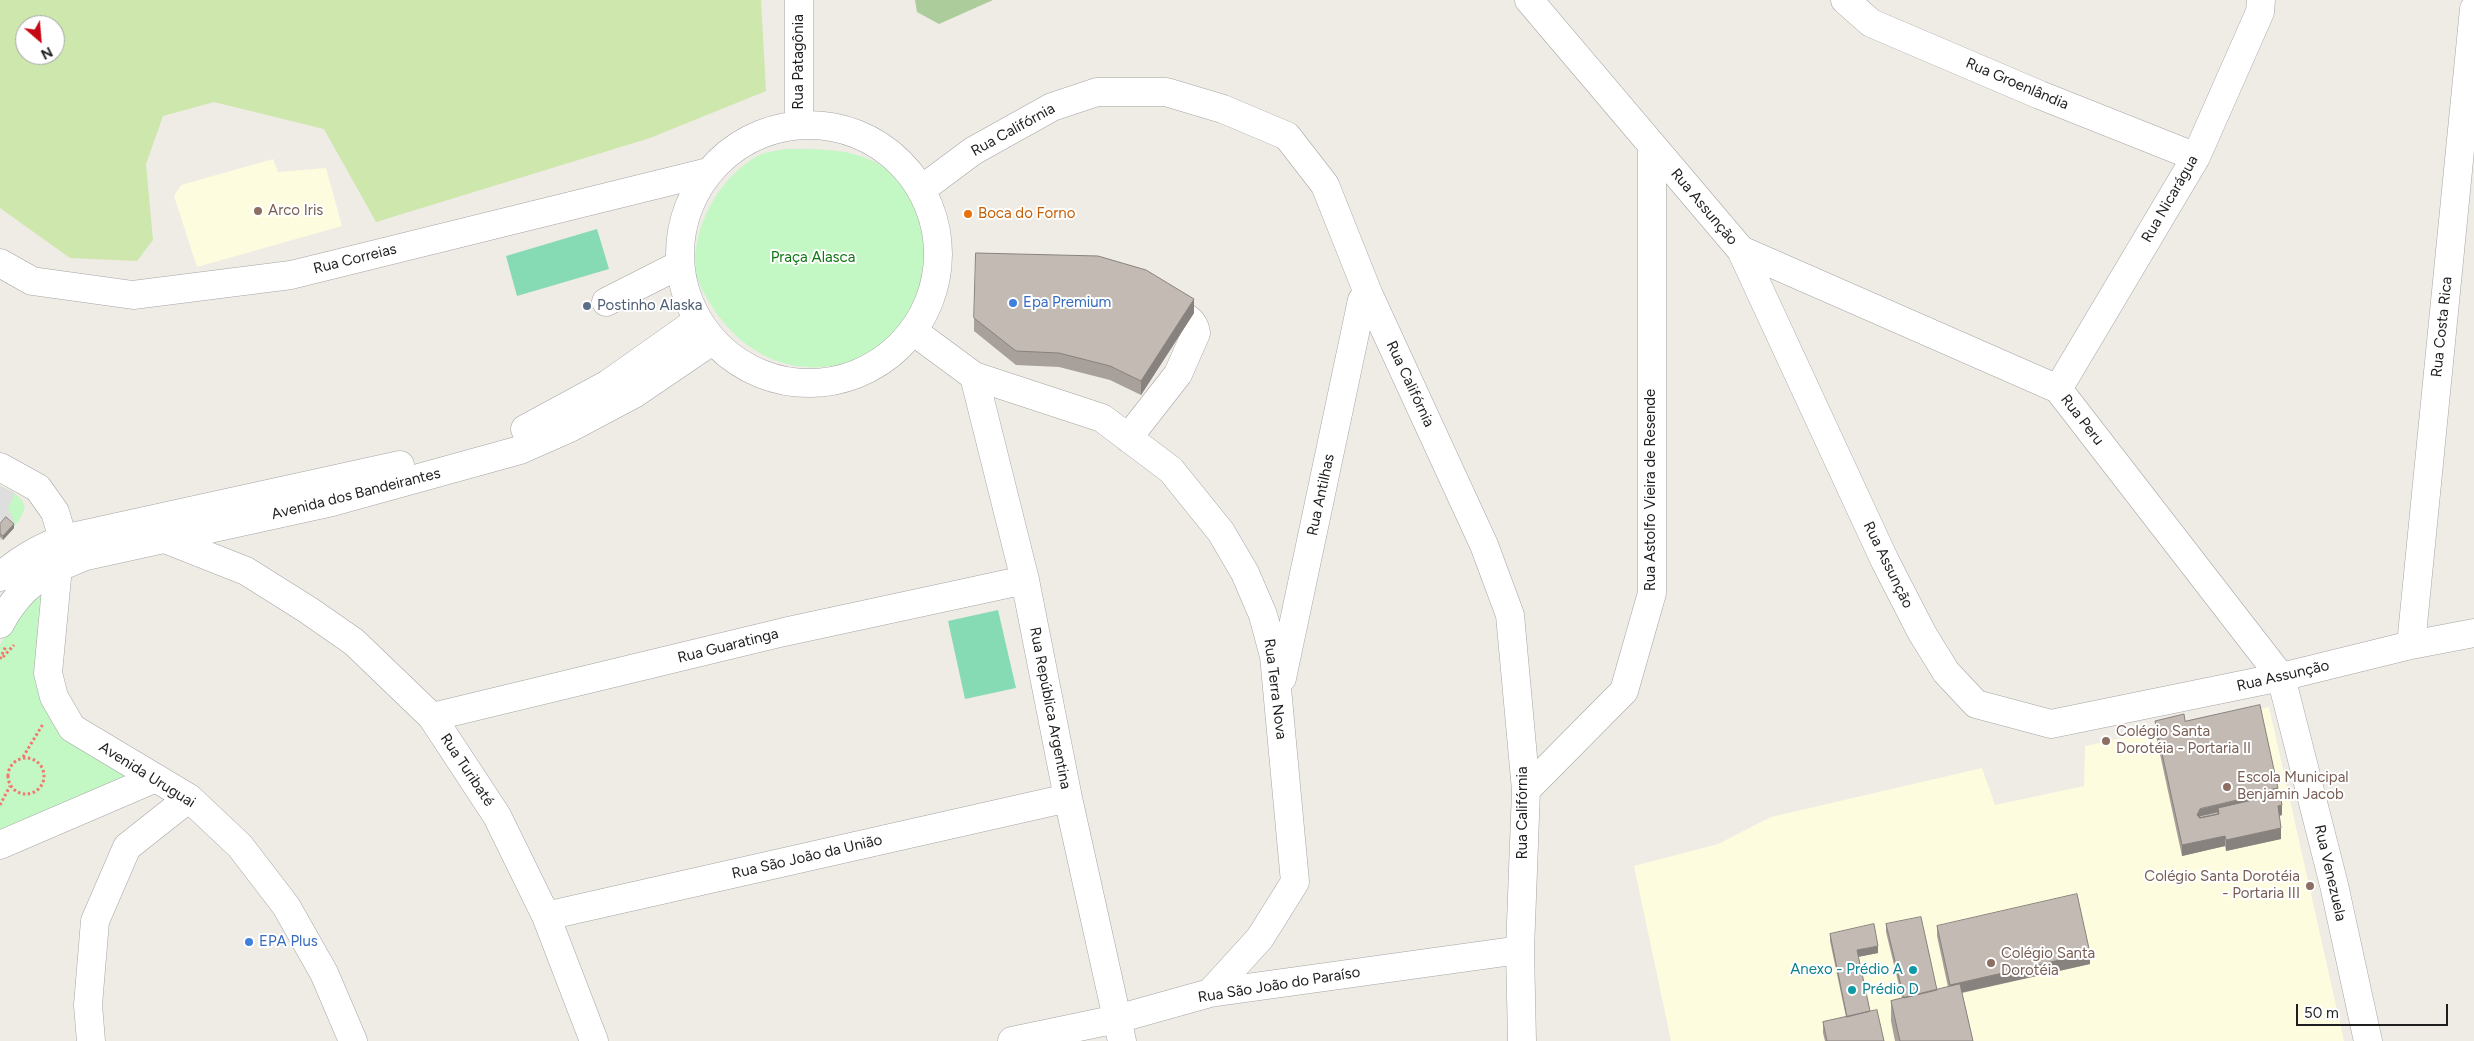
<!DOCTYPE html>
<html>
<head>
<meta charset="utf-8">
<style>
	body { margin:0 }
	#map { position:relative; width:2474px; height:1041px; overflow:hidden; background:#efebe5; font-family:Figtree,sans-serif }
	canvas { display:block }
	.north { position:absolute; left:15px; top:15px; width:50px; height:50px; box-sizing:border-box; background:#fff; border:1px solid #a5a5a5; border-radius:50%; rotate:153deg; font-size:14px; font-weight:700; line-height:20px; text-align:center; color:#1e1e1e }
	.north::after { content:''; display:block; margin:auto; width:18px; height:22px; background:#c40814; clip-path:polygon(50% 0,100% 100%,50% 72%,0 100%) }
	.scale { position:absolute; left:2296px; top:1004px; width:152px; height:22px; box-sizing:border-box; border:2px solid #1e1e1e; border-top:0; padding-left:6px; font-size:15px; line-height:18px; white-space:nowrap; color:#1e1e1e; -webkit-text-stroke:4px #fff; paint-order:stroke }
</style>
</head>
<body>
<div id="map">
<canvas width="2474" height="1041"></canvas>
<div class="north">N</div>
<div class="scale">50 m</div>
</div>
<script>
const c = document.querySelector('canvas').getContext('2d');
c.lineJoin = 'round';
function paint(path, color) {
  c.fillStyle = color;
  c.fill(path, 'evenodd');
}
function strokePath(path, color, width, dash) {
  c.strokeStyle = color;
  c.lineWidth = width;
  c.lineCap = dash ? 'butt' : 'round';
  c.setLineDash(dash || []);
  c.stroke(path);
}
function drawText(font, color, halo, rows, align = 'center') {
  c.font = font + ' Figtree,sans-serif';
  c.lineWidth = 4;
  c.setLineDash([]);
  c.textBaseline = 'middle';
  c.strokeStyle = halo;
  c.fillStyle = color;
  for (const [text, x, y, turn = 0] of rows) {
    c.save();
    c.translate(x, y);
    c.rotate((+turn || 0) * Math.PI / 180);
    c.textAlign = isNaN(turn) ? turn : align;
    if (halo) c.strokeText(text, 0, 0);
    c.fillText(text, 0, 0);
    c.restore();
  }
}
paint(new Path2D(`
	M273 159 278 172 326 168 342 226 197 267 174 196 181 185Z
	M2269 707 2344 1041H1671L1634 866 1718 844 1771 817 1982 768 1995 805 2084 786 2085 746Z`), '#fefcdf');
paint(new Path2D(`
	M0 0H761L766 91 650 138 376 222 324 129 214 102 163 116 146 164 153 240 137 261 70 258 0 208ZM25 25H55V55H25Z`), '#cde7ac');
paint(new Path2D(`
	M915 0H993L939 24 917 12Z`), '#adcc9b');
paint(new Path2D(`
	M786 149C817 149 847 148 875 162 921 187 939 261 915 306 899 336 865 361 831 366 781 374 737 347 711 305 705 295 697 282 696 271 691 229 718 180 754 158 764 152 775 151 786 149Z
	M0 486C11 491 22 495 25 508L19 521 0 541Z
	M35 597H41L44 601 40 668 120 773 128 778 0 838V645L13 620Z`), '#c3f7c4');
paint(new Path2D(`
	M597 229 609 269 517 296 506 256Z
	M998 610 1016 688 965 699 948 621Z`), '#86dbb4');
paint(new Path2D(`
	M0 486 15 493 8 508 15 524 0 541Z`), '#dedede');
const minor = new Path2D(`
	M799 0V125
	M1529 0 1741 250 1885 561 1922 633 1946 672 1976 704 2051 724 2281 677 2411 645 2474 633
	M1845 0 1871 23 2040 95 2196 157
	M680 254a129 129 0 1 1 258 0a129 129 0 1 1-258 0Z
	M922 189 973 151 1052 107 1097 92H1166L1223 109 1287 136 1325 185 1368 293 1484 545 1510 615 1526 790 1520 950 1522 1041
	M1741 250 2058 389 2281 677 2334 885 2368 1041
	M0 263 32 281 133 295 291 275 708 172
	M606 302 679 265
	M913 331 974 376 1102 418 1171 470 1221 532 1245 573 1263 615 1274 656 1295 882 1260 938 1210 993
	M974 376 1025 580 1068 798 1122 1041
	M2058 389 2196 157 2260 12 2261 0
	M525 429 608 384 697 321
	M1128 438 1178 374 1196 333C1193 313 1170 312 1155 308
	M0 467 38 488 55 512 63 539 58 567 48 673 54 697 72 728 189 798 240 846 286 906 324 973 353 1041
	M165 539 246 571 308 610 354 642 432 717 497 816 546 916 594 1041
	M0 577C19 559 39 549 63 539L400 465
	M0 624C21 584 45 572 86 556L332 502 520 450 570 428 634 394 712 341
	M2411 645 2474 9
	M1282 678 1362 300 1368 293
	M432 717 784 632 1025 580
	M1526 790 1624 691 1652 593V145
	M0 845 156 778
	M546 916 1068 798
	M91 1041 88 1005 95 921 127 847 189 798
	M1012 1041 1117 1019 1210 993 1520 950`);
strokePath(minor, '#a5a5a5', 29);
strokePath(new Path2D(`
	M3 657 14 645
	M0 659 6 646
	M23 757 43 724
	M8 776a18 18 0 1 1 36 0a18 18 0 1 1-36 0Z
	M0 805 10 786`), '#f47670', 3, [2.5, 2.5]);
strokePath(minor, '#fff', 28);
paint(new Path2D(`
	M1194 313 1141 395 1110 380 1059 367 1016 365 974 331V318Z
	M0 524 14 528 3 540 0 537Z
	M2155 721H2185L2278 790 2282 815 2279 816 2281 839 2226 851 2225 846 2182 856 2155 731Z
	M1886 924 1937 990 1948 987 1937 936V926L2090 964 1962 993 1973 1041H1895L1891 1021V1001L1902 998 1886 932Z
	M1830 934 1878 953 1858 957 1870 1011 1884 1041H1825L1823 1033V1022L1846 1017 1830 941Z`), '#a8a09b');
paint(new Path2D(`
	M1194 299V313L1141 395V381Z
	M14 524V528L3 540V536Z
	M2278 788V798L2258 803V792Z
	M2256 796V806L2219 814 2218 808V815L2200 819 2197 815 2200 809Z
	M2282 805V815L2278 816V806Z
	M2281 828V839L2226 851V840Z
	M2225 836V846L2182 856V845Z
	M1878 946V953L1857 957V950Z
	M2090 953V964L1950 995V985Z`), '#88827e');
const building = new Path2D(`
	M976 253 1098 256 1146 270 1194 299 1141 381 1110 366 1059 353 1016 351 974 318Z
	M6 517 14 524 3 536 0 534V524Z
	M2260 705 2278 788 2258 792V795L2279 790 2282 805 2278 806 2281 828 2226 840 2225 836 2182 845 2155 721 2184 714 2185 721ZM2256 796 2257 799 2218 808 2219 814 2200 818 2197 815 2200 809Z
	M2218 812V814L2199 818 2200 816Z
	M2077 894 2090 953 1950 985 1937 926Z
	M1921 917 1937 990 1904 998 1886 924Z
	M1874 924 1878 946 1857 950 1870 1011 1847 1017 1830 934Z
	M1960 984 1973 1041H1900L1891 1001Z
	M1877 1010 1884 1041H1827L1823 1022Z`);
paint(building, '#c3bab4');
strokePath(building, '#88827e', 1);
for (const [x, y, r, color] of [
	[258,211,5,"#8d6e63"],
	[968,214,5,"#e8710a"],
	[1013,303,5,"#3f7fe0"],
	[587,306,5,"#5c6f8a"],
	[2106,741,5,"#8d6e63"],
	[2227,787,5,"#8d6e63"],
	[2310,886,5,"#8d6e63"],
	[249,942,5,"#3f7fe0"],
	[1991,963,5,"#8d6e63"],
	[1913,970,5,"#0f9aa8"],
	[1852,990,5,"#0f9aa8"]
]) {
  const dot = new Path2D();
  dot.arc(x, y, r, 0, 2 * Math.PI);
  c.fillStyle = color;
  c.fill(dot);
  strokePath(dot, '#fff', 2);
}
drawText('15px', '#1e1e1e', '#fff', [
	["Rua Patagônia",799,62,-90],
	["Rua Groenlândia",2017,84,23],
	["Rua Califórnia",1013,130,-29],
	["Rua Nicarágua",2170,199,-60],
	["Rua Assunção",1704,207,50],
	["Rua Correias",355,259,-14],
	["Rua Costa Rica",2442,327,-84],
	["Rua Califórnia",1410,384,65],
	["Rua Peru",2082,420,52],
	["Rua Astolfo Vieira de Resende",1651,490,-90],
	["Avenida dos Bandeirantes",356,494,-14],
	["Rua Antilhas",1321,495,-78],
	["Rua Assunção",1888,565,64],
	["Rua Guaratinga",728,646,-14],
	["Rua Assunção",2283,676,-13],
	["Rua Terra Nova",1275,689,83],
	["Rua República Argentina",1050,708,79],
	["Rua Turibaté",467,770,56],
	["Avenida Uruguai",147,775,32],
	["Rua Califórnia",1523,813,-90],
	["Rua São João da União",807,857,-13],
	["Rua Venezuela",2330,873,77],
	["Rua São João do Paraíso",1279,985,-9]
]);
drawText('15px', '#785e54', '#fff', [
	["Arco Iris",268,211],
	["Colégio Santa",2116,732],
	["Dorotéia - Portaria II",2116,749],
	["Escola Municipal",2237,778],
	["Benjamin Jacob",2237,795],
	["Colégio Santa Dorotéia",2300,877,"right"],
	["- Portaria III",2300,894,"right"],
	["Colégio Santa",2001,954],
	["Dorotéia",2001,971]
], 'left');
drawText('15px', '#c56008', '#fff', [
	["Boca do Forno",978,214]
], 'left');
drawText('15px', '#107812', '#fff', [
	["Praça Alasca",813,258]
]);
drawText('15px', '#366cbe', '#fff', [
	["Epa Premium",1023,303],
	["EPA Plus",259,942]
], 'left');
drawText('15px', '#4e5e75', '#fff', [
	["Postinho Alaska",597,306]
], 'left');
drawText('15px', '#0d838f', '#fff', [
	["Anexo - Prédio A",1903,970],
	["Prédio D",1862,990,"left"]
], 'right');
</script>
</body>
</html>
